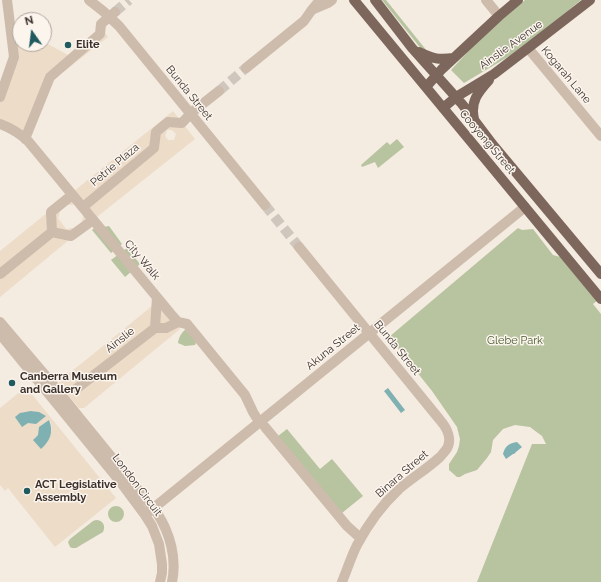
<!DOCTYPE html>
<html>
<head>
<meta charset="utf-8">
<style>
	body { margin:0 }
	#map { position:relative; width:601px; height:582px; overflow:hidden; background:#f4ebe1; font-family:Raleway,sans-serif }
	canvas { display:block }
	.north { position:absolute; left:12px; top:12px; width:40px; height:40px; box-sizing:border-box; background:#fbf5ee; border:1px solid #aea6a0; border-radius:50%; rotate:346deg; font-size:11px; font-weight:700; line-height:16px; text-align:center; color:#3b302b }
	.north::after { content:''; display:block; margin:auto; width:14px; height:18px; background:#1f5a5e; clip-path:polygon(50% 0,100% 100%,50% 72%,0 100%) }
</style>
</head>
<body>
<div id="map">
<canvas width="601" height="582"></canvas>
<div class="north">N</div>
</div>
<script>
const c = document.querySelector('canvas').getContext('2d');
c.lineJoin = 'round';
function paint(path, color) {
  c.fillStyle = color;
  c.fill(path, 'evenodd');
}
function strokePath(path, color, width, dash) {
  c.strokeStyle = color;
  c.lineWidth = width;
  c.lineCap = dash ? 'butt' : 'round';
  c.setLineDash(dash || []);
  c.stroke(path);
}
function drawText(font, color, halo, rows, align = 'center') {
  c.font = font + ' Raleway,sans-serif';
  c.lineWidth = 3;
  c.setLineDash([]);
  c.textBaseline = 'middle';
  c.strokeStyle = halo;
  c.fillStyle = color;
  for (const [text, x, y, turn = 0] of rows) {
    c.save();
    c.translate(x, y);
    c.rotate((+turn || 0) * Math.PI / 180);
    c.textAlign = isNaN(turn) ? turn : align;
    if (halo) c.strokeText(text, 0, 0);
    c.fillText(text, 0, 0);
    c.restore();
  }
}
paint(new Path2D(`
	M382 0H386L427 51 422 50Z
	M525 0H581L523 48 464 83 451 70 486 32Z
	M397 139 404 147 378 168 375 162 362 167 361 165 387 142 390 145Z
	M101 222 104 227 109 226 122 244 111 253 92 230Z
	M518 228 522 230 533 229 553 255 560 257 597 301 593 304 601 314V582H477L532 444H546L542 436 530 427 515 425 503 429 493 440 491 452 487 458 477 470 465 474 460 477H457L449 470V464L457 452 459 446 460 439 457 427 432 391 389 337Z
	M127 248 140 264 125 277 111 260Z
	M188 327 196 343 195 345 185 346 178 343C179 336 182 332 188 327Z
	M287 429 320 469 332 459 363 496 342 513 278 436Z
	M108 514a8 8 0 1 1 16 0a8 8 0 1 1-16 0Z
	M96 520C103 520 106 526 103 532L76 548H72L70 547 68 542 70 539 93 521Z`), '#b8c4a0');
paint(new Path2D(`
	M101 28 108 37 52 81 28 141 0 124V85L19 37H20V44H44V42L68 55Z
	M173 111 195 139 93 220 0 297V251ZM167 130H172L176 134 174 140H168L165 136ZM76 204 84 214 80 227 66 229 58 218 62 206Z
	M157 302 180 329 84 408H79L59 384V380L60 378 67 372 69 373 81 364Z
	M26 387 116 498 55 547 8 488 5 491 0 485V408ZM31 411 39 412 45 416 34 423H28ZM49 420 51 423 52 431 33 439 38 435 40 427Z`), '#ecdcc8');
paint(new Path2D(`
	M388 388 405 410 401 413 384 391Z
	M31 411 39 412 46 416 36 424 28 423 22 427 15 417 20 413Z
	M49 420C54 432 50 441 41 449L33 440 38 435 39 427Z
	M517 442 522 447 516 452 514 454H513L506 459 503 454C505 446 509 443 517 442Z`), '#7fb0b2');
strokePath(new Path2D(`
	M115 12 129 0
	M219 91 246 68
	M265 205 299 247`), '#cfc6bd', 10, [10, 5]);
strokePath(new Path2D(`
	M89 0 103 11 119 26 265 205
	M486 0 499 16
	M314 9 328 3 332 0
	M528 48 601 136
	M246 68 304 21 311 11 320 0
	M0 97 14 57 7 0
	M0 124C11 128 19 133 28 141L170 313 178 322 187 324 245 395 253 412 256 417
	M25 139 50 77 72 58 100 34 101 24 115 12
	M83 207 154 148 156 132 168 122 182 123 191 113 219 91
	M52 232 71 236 93 220
	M299 247 440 420C447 428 453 440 446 450 444 452 442 455 440 457 427 469 412 478 399 489 382 505 368 524 357 545 351 557 347 570 342 582
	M0 274 52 232 51 212 72 195
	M0 322 51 382 79 417 157 513C170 533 177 558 172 582
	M155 328H166L178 322
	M0 334 119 480 145 515 152 526 159 544 162 564V573L160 582
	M76 389 155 328 157 297
	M265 427 347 526 357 535
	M145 515 525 207`), '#cdbbac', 10);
strokePath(new Path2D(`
	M354 0 601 299
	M375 0 412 48 462 104 493 145 601 274
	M419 52C434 59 438 60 454 58
	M426 87 442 69 499 16 518 0
	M443 108 456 97 494 74 528 48 590 0
	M474 119C470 102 478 92 489 80`), '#7d675c', 10);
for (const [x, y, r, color] of [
	[68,45,4,"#1f5a5e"],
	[12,383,4,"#1f5a5e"],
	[27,491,4,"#1f5a5e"]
]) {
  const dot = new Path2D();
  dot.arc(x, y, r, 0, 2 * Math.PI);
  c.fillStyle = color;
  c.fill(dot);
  strokePath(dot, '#fbf5ee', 1.5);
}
drawText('bold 11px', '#3b302b', '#fbf5ee', [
	["Elite",76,45],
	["Canberra Museum",20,377],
	["and Gallery",20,390],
	["ACT Legislative",35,485],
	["Assembly",35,498]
], 'left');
drawText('11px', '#3b302b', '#fbf5ee', [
	["Ainslie Avenue",511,45,-36],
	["Kogarah Lane",566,75,50],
	["Bunda Street",189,93,51],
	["Cooyong Street",487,142,50],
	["Petrie Plaza",115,165,-40],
	["City Walk",142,260,50],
	["Ainslie",120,340,-38],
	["Akuna Street",333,347,-39],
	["Bunda Street",397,348,51],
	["Binara Street",402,474,-41],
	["London Circuit",137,485,53]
]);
drawText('11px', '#4a5a2e', '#fbf5ee', [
	["Glebe Park",515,341]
]);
</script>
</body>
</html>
